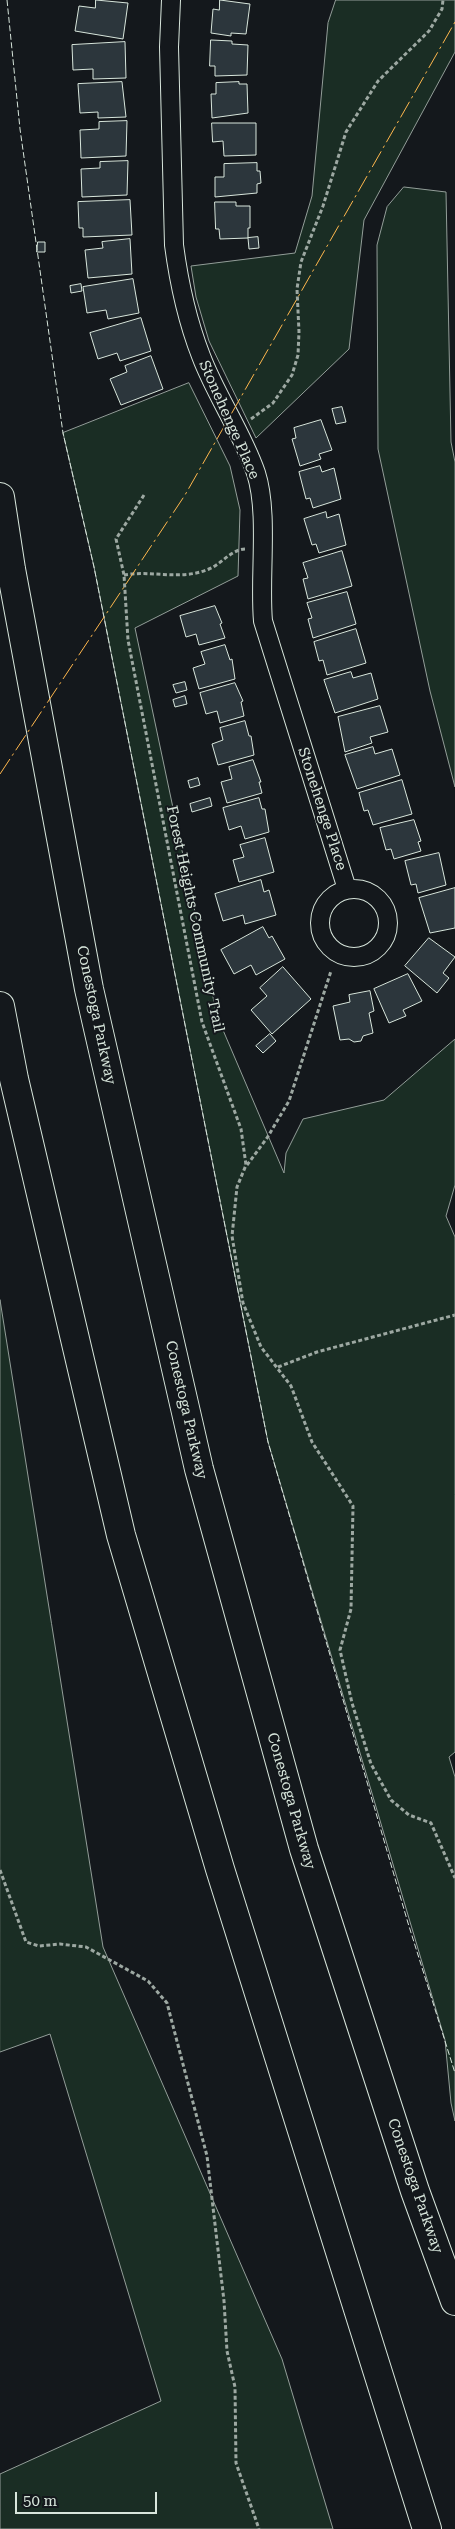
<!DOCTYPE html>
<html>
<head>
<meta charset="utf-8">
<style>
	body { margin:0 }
	#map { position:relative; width:455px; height:2529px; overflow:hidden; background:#14181c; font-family:"Roboto Serif",serif }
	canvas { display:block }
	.scale { position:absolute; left:15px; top:2492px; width:142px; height:22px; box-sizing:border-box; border:2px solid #d8e6dc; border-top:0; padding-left:6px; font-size:15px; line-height:18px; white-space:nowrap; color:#d8e6dc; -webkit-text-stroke:4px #14181c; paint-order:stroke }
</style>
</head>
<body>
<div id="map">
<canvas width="455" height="2529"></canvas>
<div class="scale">50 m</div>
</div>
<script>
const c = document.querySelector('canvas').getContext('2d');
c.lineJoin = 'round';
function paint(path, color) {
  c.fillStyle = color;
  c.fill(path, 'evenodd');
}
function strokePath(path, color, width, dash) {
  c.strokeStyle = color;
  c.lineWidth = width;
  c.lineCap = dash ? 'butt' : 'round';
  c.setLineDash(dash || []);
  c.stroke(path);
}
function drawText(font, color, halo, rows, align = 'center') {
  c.font = font + ' "Roboto Serif",serif';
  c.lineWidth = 4;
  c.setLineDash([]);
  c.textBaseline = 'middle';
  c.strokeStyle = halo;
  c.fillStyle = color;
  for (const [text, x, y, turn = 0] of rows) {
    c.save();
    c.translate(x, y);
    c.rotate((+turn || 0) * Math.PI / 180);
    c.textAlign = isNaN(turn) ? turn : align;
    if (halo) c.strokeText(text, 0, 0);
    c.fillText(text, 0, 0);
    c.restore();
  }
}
const green = new Path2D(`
	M336 0H455V52L364 220 349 349 256 438 209 341 196 297 191 266 295 253 312 196 328 23Z
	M404 187 446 192 451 442 455 462V787L430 691 378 449 377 245 387 207Z
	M189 383 230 466 240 510 238 576 135 628 217 1016 284 1173 286 1153 303 1119 384 1100 455 1039V1185L446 1216 455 1237V1752L449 1757 455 1777V2121L451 2103 445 2040 268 1442 94 567 63 433Z
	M0 1300 103 1947 282 2359 333 2529H0V2474L161 2401 50 2034 0 2052Z`);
paint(green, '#1a2d24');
strokePath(green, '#939e99', 1);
const building = new Path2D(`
	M96 0 128 3 123 39 75 31 79 6 95 8Z
	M220 0 250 4 246 34 231 33V36L211 33 213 9 219 10Z
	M211 40 232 41V44L248 45 247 75 215 76V66H210Z
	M125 42 126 78 93 79V69L73 70 72 45Z
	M122 82 126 117 98 118V112L80 113 78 84Z
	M239 82V84H247L248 113 212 118 211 94H216V83Z
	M127 121 126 156 81 158 80 130 99 129V122Z
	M212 123H256V155L224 156 223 141 213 142Z
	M128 161 127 195 82 197 81 169 100 168V162Z
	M257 163V171H260L261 183 257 184V193L215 197V177H224V164Z
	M130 200 132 235 83 237V228H79L78 202Z
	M215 202H236V206H250V228H248V238L220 239 219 229H216Z
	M258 237 259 248 249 249 248 238Z
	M130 239 132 274 88 278 85 250 103 248 102 242Z
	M38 242H45V252H37Z
	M133 279 139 313 108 319 106 310 87 313 83 287Z
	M81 284 82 291 71 293 70 286Z
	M141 318 151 351 120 361 117 353 98 359 90 333Z
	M151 356 163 389 121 405 110 379 127 372 125 366Z
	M342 407 346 422 336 424 332 409Z
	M321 420 332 450 319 454 321 459 300 466 292 439 296 438 294 428Z
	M320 466 322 472 334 468 341 499 313 508 310 498 306 499 299 472Z
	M326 512 327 518 339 514 346 545 319 553 316 544 312 545 304 519Z
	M342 551 352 586 308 599 303 579 308 578 303 563Z
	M347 592 356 624 313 638 308 619 312 618 307 603Z
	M215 606 222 623 220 624 225 638 199 645 196 634 186 637 180 616Z
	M356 629 366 663 327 675 323 660 319 661 314 642Z
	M225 645 230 660 232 659 235 679 199 689 193 668 205 664 201 652Z
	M351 672 353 678 371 673 378 699 335 713 324 680Z
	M185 682 187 690 176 693 173 685Z
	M235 683 243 701 241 702 244 716 220 723 217 711 206 714 200 693Z
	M185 696 187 704 175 707 173 700Z
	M380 706 388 732 370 737 372 743 345 752 338 717Z
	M245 721 249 736H251L254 755 218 765 212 744 223 740 220 728Z
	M373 747 375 754 392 749 400 775 357 789 345 755Z
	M253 760 261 782H259L262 793 227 803 221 782 232 779 229 767Z
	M198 778 200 785 190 788 188 781Z
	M402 780 412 814 373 825 368 810 364 811 359 793Z
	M210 798 212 806 192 812 190 804Z
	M259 798 262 809H265L269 832 245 839 241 826 229 830 223 808Z
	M414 820 421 841 418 842 421 851 394 859 391 849 386 850 380 828Z
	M265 838 274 872 239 882 233 860 244 857 240 845Z
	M439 853 446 885 418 893 416 884 411 885 405 861Z
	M261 880 264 892 269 890 276 915 245 924 243 915 223 921 215 894Z
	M455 888V928L430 933 419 898Z
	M263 927 269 938 272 936 285 959 256 975 251 965 234 974 221 950Z
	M429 938 455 957 443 973 449 978 437 993 405 966Z
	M283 967 311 999 272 1034 251 1010 267 996 260 988Z
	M408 974 422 1001 403 1010 406 1016 389 1023 374 989Z
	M370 991 374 1011 369 1013 373 1033 363 1036 361 1041 354 1042 349 1039 340 1040 333 1006 350 1002 349 995Z
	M270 1034 276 1041 263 1053 256 1046Z`);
paint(building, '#2c363c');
strokePath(building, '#d8e6dc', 1);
const minor = new Path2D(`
	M171 0 169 47 174 245C179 283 187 320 201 356 216 396 242 432 256 473 269 513 259 577 263 621L347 889
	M320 923a34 34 0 1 1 68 0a34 34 0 1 1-68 0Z`);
const motorway = new Path2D(`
	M0 497 11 569 89 989 199 1469 304 1849 415 2191 455 2301
	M0 1006 14 1079 121 1535 220 1869 427 2529`);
strokePath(minor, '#d8e6dc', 20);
strokePath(motorway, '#d8e6dc', 30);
strokePath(new Path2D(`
	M251 419 273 403 292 375 298 355 299 332 297 289 301 262 323 206 346 132 378 81 429 31 442 9 443 0
	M144 495 116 539 124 575 128 640 202 1022 241 1129 246 1165 237 1187 232 1236 243 1303 261 1347 291 1386 312 1442 353 1506 351 1609 340 1650 352 1703 371 1764 391 1800 409 1815 431 1823 455 1878
	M124 575C152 570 181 581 209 569 222 564 231 549 246 549
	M247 1165 267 1138 289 1101 331 971
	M278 1367 317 1352 455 1315
	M0 1870 26 1942 39 1946 60 1944 86 1947 148 1981 167 2003 207 2156 224 2301 227 2351 235 2387 236 2463 259 2529`), '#9da8a2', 3, [4, 2.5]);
strokePath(minor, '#14181c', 18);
strokePath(motorway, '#14181c', 28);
strokePath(new Path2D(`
	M7 0 20 129 63 433 94 567 268 1442 408 1923 455 2073`), '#d8e6dc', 1, [6, 2.5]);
strokePath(new Path2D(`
	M0 774 185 495 455 22`), '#ffb74d', 1, [18, 4, 2.5, 4]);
drawText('15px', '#d8e6dc', '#14181c', [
	["Stonehenge Place",229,420,66],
	["Stonehenge Place",322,809,72],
	["Forest Heights Community Trail",195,919,78],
	["Conestoga Parkway",96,1015,78],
	["Conestoga Parkway",186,1410,77],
	["Conestoga Parkway",291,1801,74],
	["Conestoga Parkway",415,2186,71]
]);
</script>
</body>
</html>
